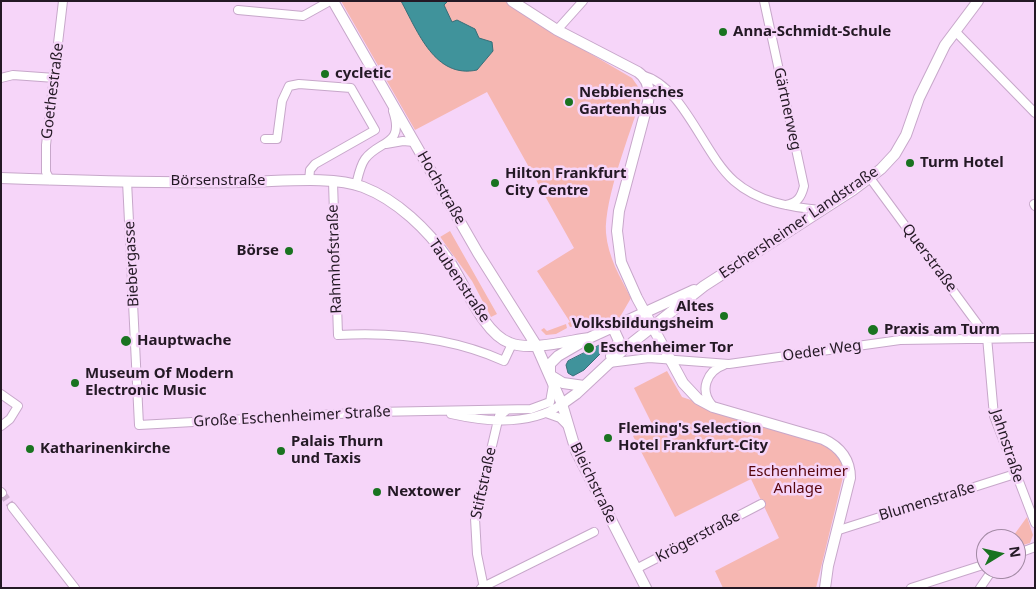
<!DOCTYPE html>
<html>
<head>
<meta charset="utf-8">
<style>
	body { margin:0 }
	#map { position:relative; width:1036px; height:589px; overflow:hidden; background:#f6d5f9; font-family:"Noto Sans",sans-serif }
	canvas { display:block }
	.frame { position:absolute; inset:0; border:2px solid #241925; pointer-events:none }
	.north { position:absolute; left:976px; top:529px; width:50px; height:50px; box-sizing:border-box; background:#f6d5f9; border:1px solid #a28aa4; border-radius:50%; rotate:81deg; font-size:14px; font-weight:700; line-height:20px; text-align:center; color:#241925 }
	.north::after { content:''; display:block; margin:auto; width:18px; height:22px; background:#197320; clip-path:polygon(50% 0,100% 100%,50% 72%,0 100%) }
</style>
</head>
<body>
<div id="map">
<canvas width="1036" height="589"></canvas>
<div class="frame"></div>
<div class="north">N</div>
</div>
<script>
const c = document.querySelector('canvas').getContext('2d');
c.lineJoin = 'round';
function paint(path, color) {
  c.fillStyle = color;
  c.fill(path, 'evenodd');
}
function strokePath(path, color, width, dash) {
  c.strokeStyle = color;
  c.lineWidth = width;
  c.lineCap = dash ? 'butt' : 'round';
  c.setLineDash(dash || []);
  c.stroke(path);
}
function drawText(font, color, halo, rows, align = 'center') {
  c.font = font + ' "Noto Sans",sans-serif';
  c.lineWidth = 5;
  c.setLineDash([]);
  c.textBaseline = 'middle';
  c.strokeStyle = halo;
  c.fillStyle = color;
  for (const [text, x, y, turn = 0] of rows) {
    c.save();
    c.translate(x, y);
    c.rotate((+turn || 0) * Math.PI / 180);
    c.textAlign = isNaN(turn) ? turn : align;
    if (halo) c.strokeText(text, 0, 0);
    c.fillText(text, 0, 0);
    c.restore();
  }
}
paint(new Path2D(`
	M341 1H508L555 33 632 78 639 88 641 99C630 133 604 199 606 233 608 257 620 277 631 298L620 317 570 327 568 323 570 322 537 271 574 248 487 92 415 130Z
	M450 231 497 314 491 317 472 281 440 237Z
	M566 324 567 328 556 334 546 335 541 330 544 328 547 331Z
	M667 371 682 397 832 448 841 458 844 473 816 588H723L715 571 779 538 751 479 675 517 633 436 652 424 634 388Z
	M1027 517 1033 535 1030 543 1016 547V539H1011Z`), '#f6b7b2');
const water = new Path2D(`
	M401 1H448L444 5 452 22 457 20 475 29 479 38 492 42 493 51 477 70C435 79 418 32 401 1Z
	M608 341 610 344 584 370 573 376 568 373 566 365 568 361Z`);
paint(water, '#40939b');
strokePath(water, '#386e78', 1);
strokePath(new Path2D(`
	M2 493 12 507`), '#ccafcf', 8, [8, 4]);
const minor = new Path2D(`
	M764 1 804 186C801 198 797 203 786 205
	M238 10 303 16 330 1
	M557 30 583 1
	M955 31 1035 113
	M642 75C684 86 703 154 734 181 758 202 789 207 820 210
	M1 78 13 75 55 78
	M265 139H277L282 101 289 86 299 84 351 88 375 130 315 164 310 170 309 181
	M386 144 403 141 414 142
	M870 178 987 337 994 416 1035 523
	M50 180 46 172V145L63 1
	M127 181 139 425 374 412 531 409 550 402 553 385
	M333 182 338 335C394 332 453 338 504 361L512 344
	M356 185C358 177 360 166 365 159 379 140 405 146 393 111
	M1034 204 1035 206
	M609 363 649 358 729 364 900 340 1035 338
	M1 394 18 406 10 419 1 426
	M712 405C699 390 707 371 724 365
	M546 413 560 418 567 425
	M451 414C486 422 531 426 562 404
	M1 492 2 493
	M12 507 75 588
	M839 530 1015 474
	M1016 554 1035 547
	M636 569 761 504
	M481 588 594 532
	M484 588 477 554 475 518 499 416 507 410
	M911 588 986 564
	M980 588 993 569`);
const major = new Path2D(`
	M333 1 478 253 536 345 562 404 576 451 646 588
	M512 1 557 30 638 72C648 79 650 90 648 102L619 211 617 231 621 262 637 298 683 383 698 399 713 407 823 439C840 447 850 459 850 478L828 566 825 588
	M1 178C82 181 162 183 243 182 276 182 332 175 363 187 397 200 428 230 448 259 464 282 483 334 510 343 530 351 567 341 589 338
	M611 356 619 341 613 328
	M584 386 563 383 550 375V364L558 356 589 338 694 290
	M562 404 576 394 623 350 704 286 853 190 881 169 895 154 906 135 919 98 945 45 978 1`);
strokePath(minor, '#c7a7ca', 10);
strokePath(major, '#c7a7ca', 12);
strokePath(minor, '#fff', 8);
strokePath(major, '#fff', 10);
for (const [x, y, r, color] of [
	[723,32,5,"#197320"],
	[325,74,5,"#197320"],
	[569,102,5,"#197320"],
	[910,163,5,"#197320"],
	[495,183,5,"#197320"],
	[289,251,5,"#197320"],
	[724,316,5,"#197320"],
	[873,330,6,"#197320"],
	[126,341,6,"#197320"],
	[589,348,6,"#197320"],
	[75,383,5,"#197320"],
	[608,438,5,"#197320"],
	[30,449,5,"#197320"],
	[281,451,5,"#197320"],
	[377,492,5,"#197320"]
]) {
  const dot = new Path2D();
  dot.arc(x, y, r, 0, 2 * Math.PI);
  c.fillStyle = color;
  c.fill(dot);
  strokePath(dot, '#f6d5f9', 2);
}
drawText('bold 15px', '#241925', '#f6d5f9', [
	["Anna-Schmidt-Schule",733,32],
	["cycletic",335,74],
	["Nebbiensches",579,93],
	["Gartenhaus",579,110],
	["Turm Hotel",920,163],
	["Hilton Frankfurt",505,174],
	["City Centre",505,191],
	["Börse",279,251,"right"],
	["Altes",714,307,"right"],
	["Volksbildungsheim",714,324,"right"],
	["Praxis am Turm",884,330],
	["Hauptwache",137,341],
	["Eschenheimer Tor",600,348],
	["Museum Of Modern",85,374],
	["Electronic Music",85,391],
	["Fleming's Selection",618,429],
	["Hotel Frankfurt-City",618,446],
	["Palais Thurn",291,442],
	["und Taxis",291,459],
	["Katharinenkirche",40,449],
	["Nextower",387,492]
], 'left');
drawText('15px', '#241925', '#f6d5f9', [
	["Goethestraße",53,91,-83],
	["Gärtnerweg",787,109,78],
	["Börsenstraße",218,181],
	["Hochstraße",441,188,60],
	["Eschersheimer Landstraße",799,223,-34],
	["Querstraße",929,258,53],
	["Rahmhofstraße",335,259,-92],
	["Biebergasse",132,264,-93],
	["Taubenstraße",459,281,56],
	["Oeder Weg",822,351,-8],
	["Große Eschenheimer Straße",292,417,-3],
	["Jahnstraße",1007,446,72],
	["Stiftstraße",484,483,-78],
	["Bleichstraße",593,483,64],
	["Blumenstraße",927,502,-17],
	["Krögerstraße",698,537,-28]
]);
drawText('15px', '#56060d', '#f6d5f9', [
	["Eschenheimer",798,472],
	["Anlage",798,489]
]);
</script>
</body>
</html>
